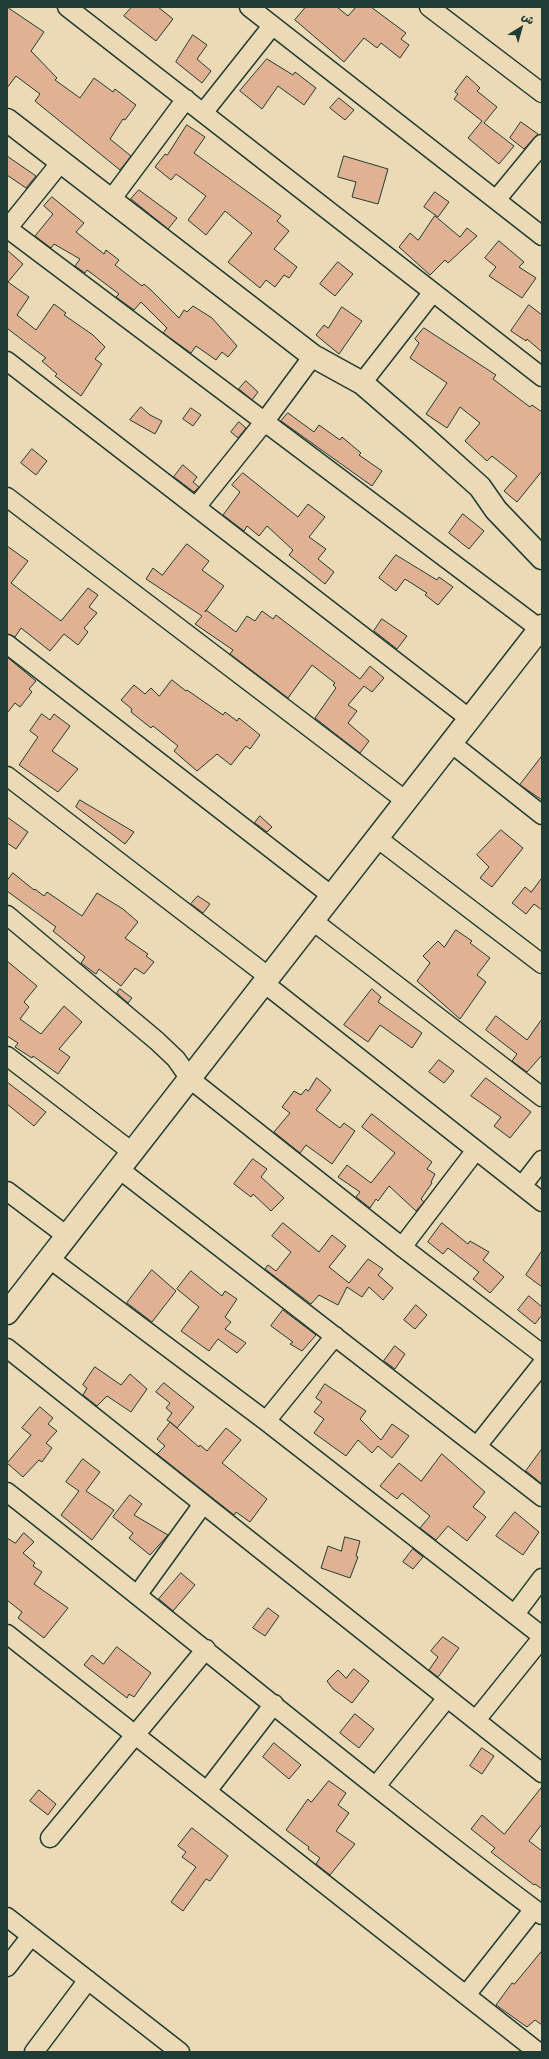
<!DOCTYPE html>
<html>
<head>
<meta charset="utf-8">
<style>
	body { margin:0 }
	#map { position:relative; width:549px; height:2059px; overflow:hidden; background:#ecdab7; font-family:Delius,"Playpen Sans Arabic",sans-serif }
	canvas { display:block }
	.frame { position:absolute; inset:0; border:8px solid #1f3d34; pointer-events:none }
	.north { position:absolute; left:501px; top:8px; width:40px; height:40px; -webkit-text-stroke:3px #ecdab7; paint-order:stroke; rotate:37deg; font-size:11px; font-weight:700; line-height:16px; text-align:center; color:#1f3d34 }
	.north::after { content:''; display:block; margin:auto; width:14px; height:18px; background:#1f3d34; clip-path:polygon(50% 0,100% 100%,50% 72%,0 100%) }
</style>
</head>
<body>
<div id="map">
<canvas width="549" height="2059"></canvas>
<div class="frame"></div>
<div class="north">ش</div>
</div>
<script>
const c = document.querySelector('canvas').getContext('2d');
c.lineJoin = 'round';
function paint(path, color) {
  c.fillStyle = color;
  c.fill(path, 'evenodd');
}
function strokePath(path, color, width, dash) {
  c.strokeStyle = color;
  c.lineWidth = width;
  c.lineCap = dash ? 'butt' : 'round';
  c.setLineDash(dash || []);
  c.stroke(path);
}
const building = new Path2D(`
	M7 7 44 32 31 51 57 78 55 80 80 98 94 78 113 92 115 89 136 105 125 120 123 119 110 139 131 156 120 170 35 101 40 94 16 76 7 88Z
	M132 7H158L173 19 156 41 124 16Z
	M306 7H337L348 16 356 7H371L406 33 401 39 409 45 400 58 381 43 377 48 364 38 344 62 295 20Z
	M193 35 207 45 197 59 211 71 202 83 176 62Z
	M267 59 293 75 295 72 316 88 304 105 278 86 262 109 240 91Z
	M467 76 480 88 477 91 497 107 484 123 514 146 499 164 468 138 482 121 454 99 458 94 455 92Z
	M339 98 354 110 345 120 330 108Z
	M521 122 538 134 524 149 510 138Z
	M187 125 205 137 194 153 281 216 277 221 289 231 274 249 297 267 289 278 284 275 275 287 266 280 260 288 228 262 252 233 225 211 206 235 188 220 206 196 176 174 171 180 155 167 165 154 167 155Z
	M7 156 36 176 26 188 7 175Z
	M344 156 388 169 378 204 352 197 356 182 338 177Z
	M139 190 177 218 168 229 131 199Z
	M435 192 449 202 438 217 424 207Z
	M52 197 84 223 76 232 104 254 106 250 119 260 115 265 142 286 144 284 151 290 179 318 184 310 187 312 193 306 212 318 237 346 228 357 222 352 216 360 196 346 191 353 163 333 167 328 141 302 134 310 116 297 119 294 87 270 85 273 75 266 80 259 54 244 51 248 35 236 53 214 44 206Z
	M435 216 460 237 467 228 477 236 448 263 445 260 430 275 399 247 410 233 418 240Z
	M499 241 524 262 519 267 536 278 522 298 489 276 496 267 485 258Z
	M7 250 23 264 8 282 29 297 17 315 36 330 54 304 66 313 64 315 93 335 105 347 95 359 102 364 81 396 55 376 57 374 42 361 46 358 8 329 7 330Z
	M338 262 353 274 335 296 320 284Z
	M529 305 542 315V352L527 339 526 341 511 331Z
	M342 307 362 321 339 354 316 335 324 325 328 328Z
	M424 328 496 375 493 379 530 407 532 405 542 412V471L517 502 504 491 517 476 492 456 487 461 465 441 480 423 460 407 447 428 426 414 447 383 410 358 419 343 415 339Z
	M246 381 258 392 252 400 239 389Z
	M141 407 150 415 162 421 155 434 130 420Z
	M191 408 201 415 193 426 183 419Z
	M288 413 314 432 319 425 340 440 342 437 361 453 359 455 382 471 372 486 281 421Z
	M239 422 246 428 238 438 231 432Z
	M32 449 47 461 36 475 21 463Z
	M183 465 197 477 193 482 199 487 194 492 174 477Z
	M243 473 298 517 308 504 325 517 309 537 326 549 318 559 334 572 325 584 289 555 293 550 267 526 259 536 247 526 244 531 223 515 240 492 232 485Z
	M463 514 484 531 469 549 449 533Z
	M187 544 209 561 202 570 224 586 205 612 206 610 236 632 247 616 255 621 262 611 273 619 276 615 360 679 370 666 384 678 372 692 364 686 348 705 357 711 348 723 369 741 360 753 315 718 336 688 333 685 335 683 312 665 288 698 230 654 233 650 195 624 202 616 146 579 153 568 162 575Z
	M7 546 28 561 11 583 61 621 88 588 98 595 89 607 97 613 84 628 88 632 78 645 64 634 50 651 21 628 15 637 7 634Z
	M396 555 437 580 439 577 453 587 438 605 425 595 427 593 405 579 396 591 379 578Z
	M382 619 407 636 397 649 374 631Z
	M7 657 36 681 29 689 32 692 20 707 15 703 7 713Z
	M172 680 186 691 187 690 223 715 225 712 237 721 239 718 260 735 250 749 246 746 231 765 217 754 197 771 174 751 178 746 153 726 151 728 131 712 132 709 121 700 134 685 145 694 151 688 159 696Z
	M42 714 50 720 54 714 70 726 52 751 78 769 58 792 19 765 38 737 30 731Z
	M542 756V800L520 785Z
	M80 800 90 806 134 832 125 844 76 807Z
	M260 816 272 827 267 832 255 823Z
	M7 817 28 832 16 849 7 843Z
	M501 830 523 848 492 887 480 878 489 867 477 855Z
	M13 873 34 890 35 889 44 896 47 892 82 916 97 893 123 909 138 922 125 938 148 954 146 956 154 962 144 974 135 968 121 986 99 969 96 974 81 963 85 957 53 931 56 927 7 891V881Z
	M542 878V910L534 904 526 914 512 903 525 887 531 892Z
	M198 896 210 904 203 913 191 904Z
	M456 930 472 941 470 943 490 958 477 975 486 982 460 1019 417 981 430 963 423 956 438 941 444 947Z
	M7 961 37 986 24 1002 29 1007 20 1019 41 1034 64 1006 82 1022 59 1049 70 1057 58 1074 33 1056 32 1058 15 1047 18 1043 7 1036Z
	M120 989 132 998 128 1003 117 993Z
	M372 989 381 997 378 1002 422 1033 412 1048 380 1025 368 1042 344 1025Z
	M496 1016 527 1040 542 1019V1055L527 1072 512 1061 517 1054 486 1030Z
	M439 1060 454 1071 444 1083 429 1072Z
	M317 1078 331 1090 316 1110 340 1128 344 1123 355 1131 332 1164 306 1145 300 1153 274 1132 290 1113 282 1107 294 1091 301 1095 306 1089 308 1091Z
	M486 1078 531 1112 510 1138 494 1126 501 1117 471 1096Z
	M7 1082 46 1112 34 1126 7 1104Z
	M372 1114 432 1162 427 1169 435 1174 431 1182 432 1183 421 1199 424 1202 416 1211 389 1186 378 1201 376 1199 370 1208 356 1197 360 1192 338 1177 347 1165 371 1183 395 1153 362 1127Z
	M253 1159 267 1169 261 1177 284 1198 271 1211 253 1194 251 1197 234 1184Z
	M283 1223 319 1252 332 1235 346 1246 329 1267 349 1283 368 1259 383 1269 378 1275 393 1288 383 1300 369 1287 362 1297 347 1287 338 1305 319 1295 311 1304 265 1269 268 1265 276 1271 291 1252 272 1236Z
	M442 1223 468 1244 470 1241 489 1252 483 1260 504 1277 490 1293 473 1279 479 1272 448 1248 443 1254 428 1242Z
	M542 1251V1287L526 1275Z
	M152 1270 176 1291 152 1322 127 1303Z
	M191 1271 222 1296 225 1291 237 1299 225 1317 231 1322 225 1329 246 1343 237 1353 218 1339 209 1351 181 1331 199 1307 177 1289Z
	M529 1296 542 1307V1315L535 1324 518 1310Z
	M416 1305 427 1315 415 1329 404 1320Z
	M283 1310 316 1335 302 1351 290 1344 293 1342 271 1326Z
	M395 1346 405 1354 395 1369 384 1361Z
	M95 1367 121 1385 130 1374 147 1389 131 1412 107 1396 97 1406 83 1395 87 1388 83 1385Z
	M164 1383 194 1407 177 1428 170 1422 199 1447 200 1445 207 1451 226 1428 241 1440 222 1463 267 1499 250 1522 236 1512 234 1515 157 1454 165 1446 157 1439 170 1422 167 1420 172 1413 166 1408 170 1403 156 1392Z
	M325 1384 366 1411 360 1419 381 1440 392 1424 409 1436 392 1458 378 1446 372 1453 358 1440 346 1456 314 1433 324 1419 314 1412 322 1402 316 1398Z
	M40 1407 53 1418 48 1424 57 1431 46 1443 52 1448 42 1462 39 1460 23 1477 7 1463 31 1435 22 1428Z
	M542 1449V1484L526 1471Z
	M442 1454 485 1492 473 1507 486 1517 467 1541 448 1526 436 1540 420 1528 430 1516 402 1493 397 1499 380 1486 399 1463 421 1481Z
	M83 1459 100 1472 86 1491 114 1510 92 1540 61 1515 79 1491 66 1482Z
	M130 1495 142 1504 134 1515 168 1535 150 1555 129 1538 133 1533 113 1517Z
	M515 1512 539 1532 523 1555 496 1536Z
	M24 1533 34 1542 23 1553 35 1563 33 1566 42 1572 34 1584 68 1608 44 1638 18 1618 22 1612 7 1600V1538L15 1543Z
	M345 1537 360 1541 356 1556 358 1557 350 1578 321 1568 328 1546 341 1551Z
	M413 1549 423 1557 413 1569 403 1562Z
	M181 1573 195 1585 173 1611 159 1599Z
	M268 1608 279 1616 265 1636 253 1628Z
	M443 1637 459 1648 438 1677 429 1670 438 1657 431 1651Z
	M117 1647 151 1673 134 1697 129 1694 127 1698 84 1665 92 1655 103 1664Z
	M354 1669 369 1681 352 1703 333 1689 327 1681 338 1670 346 1678Z
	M355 1714 374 1729 359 1748 340 1733Z
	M274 1743 301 1765 289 1779 263 1757Z
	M482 1748 494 1756 482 1774 470 1766Z
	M329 1781 346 1793 338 1805 349 1813 336 1831 355 1844 330 1875 316 1864 320 1858 308 1849 309 1847 286 1830 308 1799 311 1802Z
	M542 1787V1824L529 1841 542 1851V1889L535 1884 534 1885 491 1852 495 1848 471 1829 482 1815 504 1834Z
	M39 1790 56 1804 48 1815 30 1801Z
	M192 1828 228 1856 210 1881 206 1879 183 1911 171 1902 196 1867 182 1857 186 1852 178 1846Z
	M542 1951V2025L535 2020 527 2027 496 2005 512 1983 514 1984Z`);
paint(building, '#e1b193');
strokePath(building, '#1f3d34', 1);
const minor = new Path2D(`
	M67 7 542 377
	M249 7 542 236
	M429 7 542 93
	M203 113 272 26
	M496 200 542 144
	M110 201 186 99
	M7 228 540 629
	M7 229 61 162
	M7 361 470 719
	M362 383 433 292
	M7 497 406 801
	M196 507 265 421 313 356
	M7 644 332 896
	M451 743 542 815
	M7 776 269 977
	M377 838 542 964
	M7 915 157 1041 176 1059 190 1079 402 1247 542 1354
	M313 921 542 1097
	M264 983 542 1202
	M7 1056 132 1152
	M119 1169 542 1497
	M522 1186 542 1160
	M7 1191 67 1236
	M402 1247 476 1150
	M50 1259 266 1421 542 1636
	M7 1348 542 1773
	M266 1421 335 1336
	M477 1446 542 1364
	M7 1492C186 1632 360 1779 542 1915
	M138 1594 203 1504
	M515 1614 542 1578
	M7 1634 538 2052
	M476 1720 542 1638
	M376 1786 447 1698
	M207 1791 274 1704
	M50 1838 206 1649
	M7 1917 180 2052
	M7 1967 31 1936
	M466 1995 534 1909
	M34 2052 88 1980`);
const tertiary = new Path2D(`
	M7 120 313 356 362 383 421 434 480 487 496 510 542 558
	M7 1313 542 626`);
strokePath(minor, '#1f3d34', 21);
strokePath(tertiary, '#1f3d34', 25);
strokePath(minor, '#ecdab7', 18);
strokePath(tertiary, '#ecdab7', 22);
</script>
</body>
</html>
